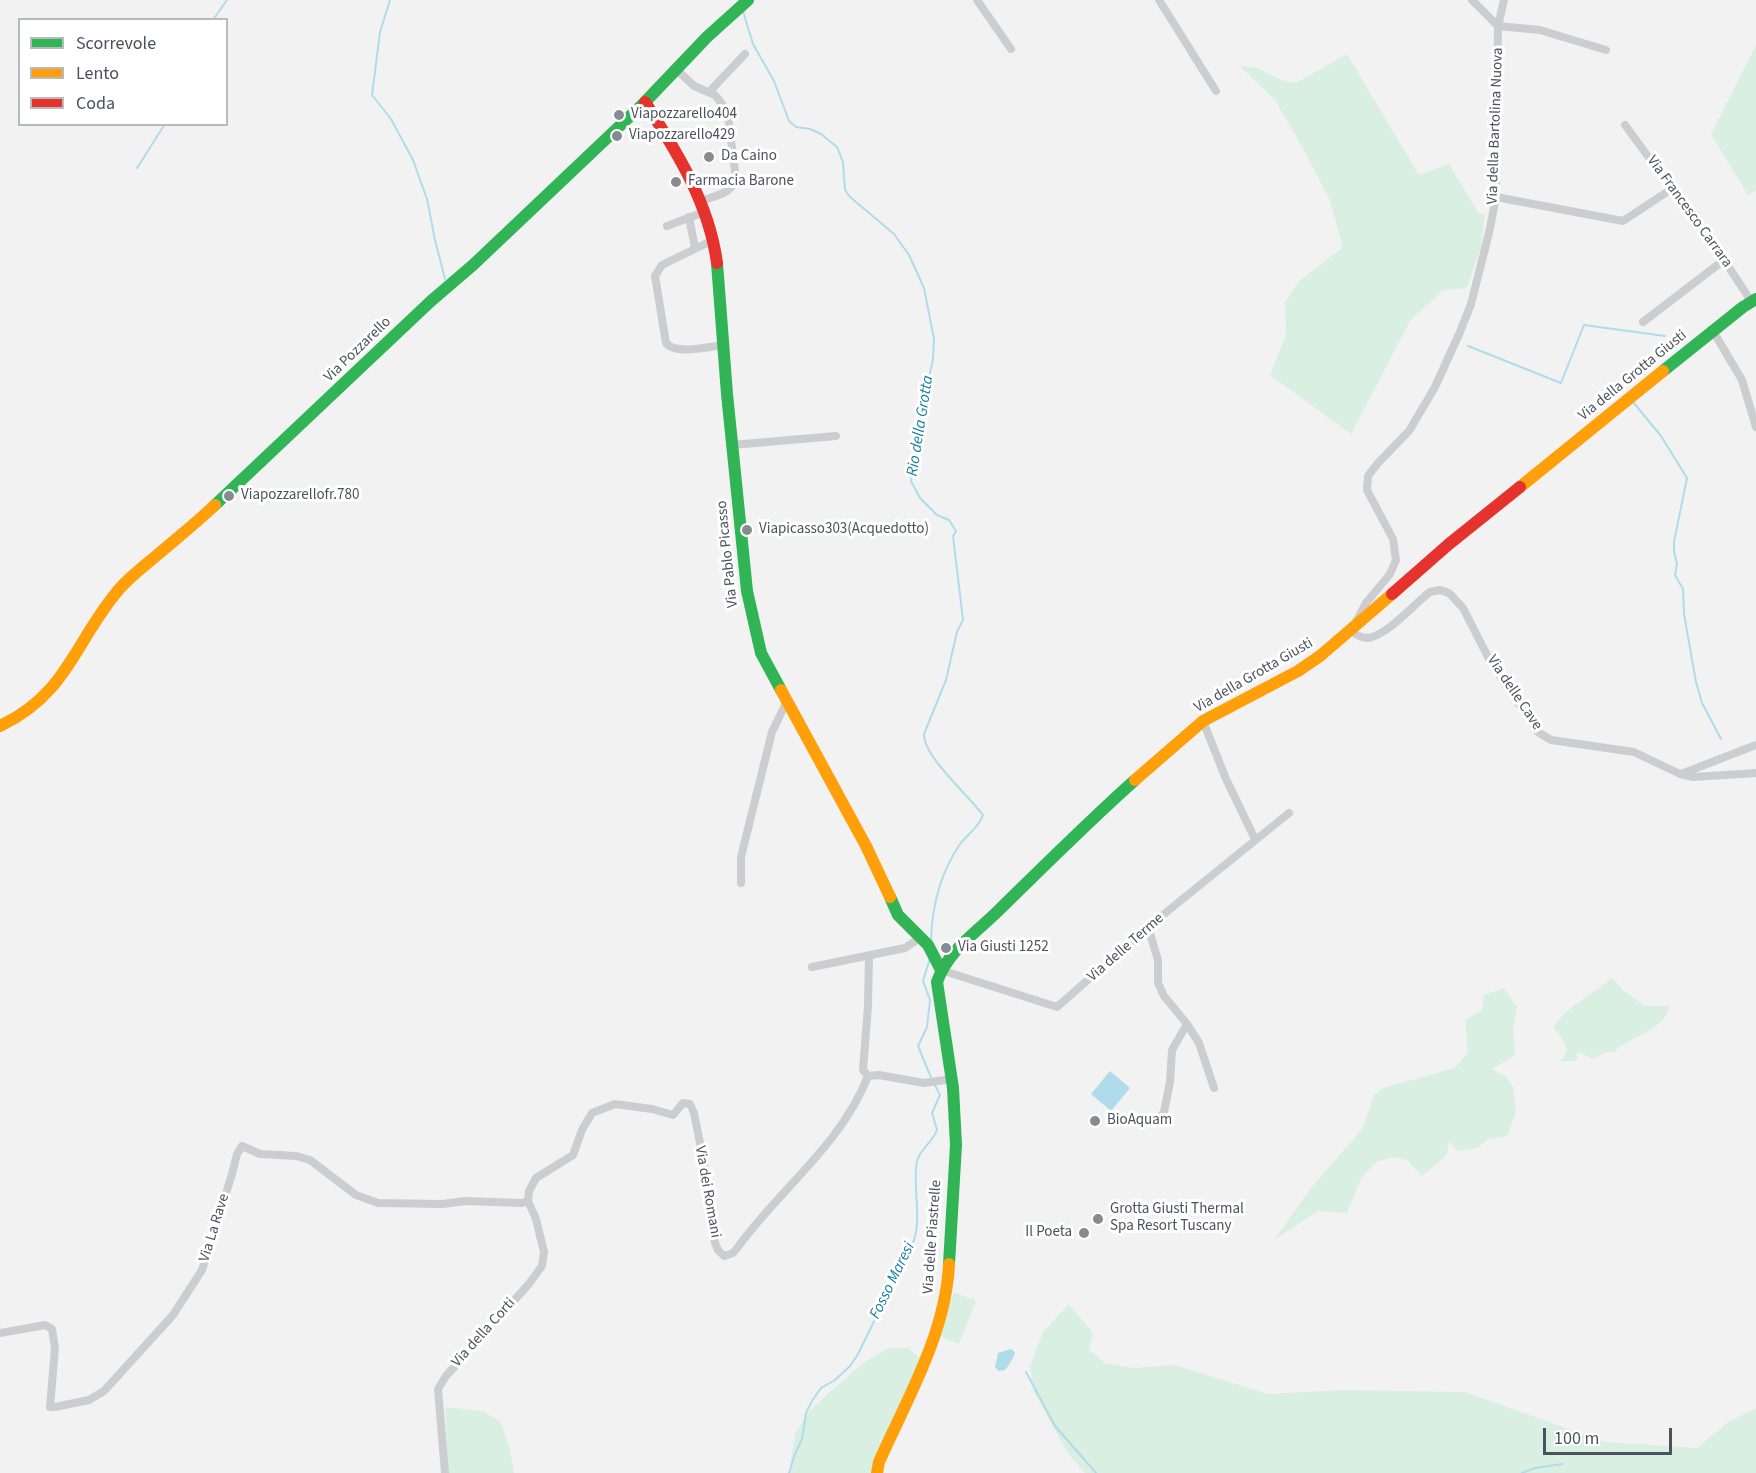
<!DOCTYPE html>
<html>
<head>
<meta charset="utf-8">
<style>
	body { margin:0 }
	#map { position:relative; width:1756px; height:1473px; overflow:hidden; background:#f2f2f2; font-family:"Source Sans 3",sans-serif }
	canvas { display:block }
	.legend { position:absolute; left:18px; top:18px; width:210px; height:108px; box-sizing:border-box; background:#fff; border:2px solid #b7babe; margin:0; padding:8px 10px; list-style:none; font-size:18px; color:#4a535d }
	.legend li { display:flex; align-items:center; gap:12px; height:30px }
	.legend b { width:30px; border:2px solid #b7babe }
	.scale { position:absolute; left:1543px; top:1428px; width:129px; height:27px; box-sizing:border-box; border:3px solid #4a535d; border-top:0; padding-left:8px; font-size:18px; line-height:21px; white-space:nowrap; color:#4a535d; -webkit-text-stroke:4px #fff; paint-order:stroke }
</style>
</head>
<body>
<div id="map">
<canvas width="1756" height="1473"></canvas>
<ul class="legend">
<li><b style="height:8px;background:#30b455"></b>Scorrevole</li>
<li><b style="height:8px;background:#ff9f0a"></b>Lento</li>
<li><b style="height:8px;background:#e5322d"></b>Coda</li>
</ul>
<div class="scale">100 m</div>
</div>
<script>
const c = document.querySelector('canvas').getContext('2d');
c.lineJoin = 'round';
function paint(path, color) {
  c.fillStyle = color;
  c.fill(path, 'evenodd');
}
function strokePath(path, color, width, dash) {
  c.strokeStyle = color;
  c.lineWidth = width;
  c.lineCap = dash ? 'butt' : 'round';
  c.setLineDash(dash || []);
  c.stroke(path);
}
function drawText(font, color, halo, rows, align = 'center') {
  c.font = font + ' "Source Sans 3",sans-serif';
  c.lineWidth = 6;
  c.setLineDash([]);
  c.textBaseline = 'middle';
  c.strokeStyle = halo;
  c.fillStyle = color;
  for (const [text, x, y, turn = 0] of rows) {
    c.save();
    c.translate(x, y);
    c.rotate((+turn || 0) * Math.PI / 180);
    c.textAlign = isNaN(turn) ? turn : align;
    if (halo) c.strokeText(text, 0, 0);
    c.fillText(text, 0, 0);
    c.restore();
  }
}
paint(new Path2D(`
	M1756 45V190L1748 195 1711 134Z
	M1347 54 1419 175 1449 164 1479 214 1485 213 1482 244 1467 288 1443 290 1410 321 1351 434 1270 375 1286 335 1285 303 1298 282 1343 247 1329 198 1301 145 1275 100 1240 66 1258 68 1281 80 1296 83Z
	M1612 978 1624 991 1645 1006H1669C1666 1029 1631 1036 1614 1052H1606L1592 1059 1580 1052 1576 1054 1578 1058 1575 1061H1559L1564 1057 1567 1049 1562 1038 1553 1027C1569 1005 1591 995 1612 978Z
	M1504 988 1517 1007 1513 1029 1515 1055 1492 1069 1505 1076 1513 1086 1516 1112 1507 1136 1489 1139 1477 1148 1457 1151 1449 1141 1447 1155 1422 1176 1407 1160 1392 1157 1376 1162 1361 1179 1347 1213 1318 1211 1274 1240 1312 1187 1363 1128 1374 1095 1383 1088 1455 1068 1468 1052 1465 1020 1482 1010 1484 995Z
	M954 1292 976 1301 959 1344 937 1335Z
	M1069 1304 1093 1333 1089 1350 1105 1363 1134 1368 1175 1365 1268 1394 1342 1390 1465 1392 1605 1442 1697 1448 1730 1421 1756 1408V1473H1085L1067 1452 1033 1390 1030 1366 1043 1332Z
	M889 1348H908L921 1359 875 1457 873 1473H789L795 1434 810 1410 863 1363Z
	M445 1407 483 1411 501 1422 510 1450 514 1473H448Z`), '#d8efe2');
paint(new Path2D(`
	M1110 1071 1130 1088 1111 1111 1091 1094Z
	M1011 1349 1015 1352C1015 1355 1008 1367 1005 1370L998 1371 995 1367 998 1353Z`), '#b0dbea');
strokePath(new Path2D(`
	M390 0 380 32 372 95 391 119 413 160 427 199 435 240 445 279
	M743 11 753 44 774 81 789 121 796 127 810 129 821 134 837 147 843 162 845 190 850 197 894 234 909 255 924 288 934 339 933 359 915 440 911 481 920 498 937 515 949 520 956 531 953 536 963 620 957 632 946 680 924 734C923 756 969 796 983 815 979 827 968 834 960 844 941 872 932 906 931 940
	M213 20 227 0
	M137 168 165 124
	M1468 346 1561 383 1584 325 1665 336
	M1633 402 1661 436 1687 478 1674 542V551L1677 564 1675 575 1683 589 1684 614 1696 682 1702 703 1721 739
	M930 958 923 981 930 1000 927 1027 918 1046 932 1080
	M1026 1372 1055 1426 1096 1473
	M789 1473 795 1454 802 1439 806 1413 812 1401 821 1388 835 1380 850 1366 858 1354 914 1240C922 1214 912 1187 917 1161 919 1150 933 1142 937 1130L932 1113 940 1095 935 1085
	M1522 1473 1535 1468 1562 1464`), '#b0dbea', 2);
strokePath(new Path2D(`
	M977 0 1011 49
	M1159 0 1216 91
	M1472 0 1498 26 1540 30 1606 50
	M1504 0 1498 26 1496 197 1489 233 1471 304 1460 332 1435 387 1409 431 1378 463 1368 476 1367 490 1393 539 1396 560 1390 574 1366 603 1351 631C1356 635 1362 638 1368 638 1388 635 1414 604 1430 592L1440 590 1449 593 1463 608 1488 657 1504 682 1538 732 1551 740 1634 752 1680 774 1694 777 1756 773
	M676 69 694 86 715 95 725 108 728 117 736 178C734 193 714 196 701 201
	M710 91 745 54
	M1625 125 1724 260 1751 301
	M1496 197 1623 221 1673 188
	M689 217 695 248
	M667 226 704 212
	M713 240 662 265 655 276 666 343C675 355 709 347 723 345
	M1643 322 1724 260
	M1713 331 1742 380 1756 427
	M732 445 836 436
	M1203 721 1226 779 1255 839
	M1681 774 1756 745
	M741 883V857L772 732 787 701
	M1148 927 1158 960V983L1164 996 1187 1024 1199 1043 1214 1088
	M812 967 905 948 920 938
	M941 970 1057 1007 1148 927 1289 813
	M868 1076 863 1070 868 1006 869 957
	M868 1076 879 1075 924 1083 952 1079
	M1156 1122 1164 1112 1170 1082 1172 1050 1187 1024
	M0 1333 45 1325 52 1329 55 1348 50 1407H55L89 1400 104 1391 173 1315 202 1270 232 1174 237 1154 242 1146 260 1154 296 1156 310 1160 356 1195 378 1203 443 1204 465 1201 522 1203 528 1201
	M445 1473 438 1389 446 1376 528 1285 542 1266 544 1252 536 1219 528 1201 529 1191 536 1178 573 1155 582 1130 592 1113 615 1104 652 1109 673 1115 683 1103 690 1104 694 1113 704 1163 715 1243 718 1250 724 1256 733 1253 738 1247C779 1190 842 1144 868 1076`), '#cccdcf', 8);
strokePath(new Path2D(`
	M717 263 727 394 747 591 761 653 781 690
	M1663 371 1743 307 1756 299
	M215 505 431 301 473 265 645 102 707 37 748 0
	M890 897 898 915 928 945 941 970
	M949 1264 956 1145 953 1088 937 982C948 950 976 933 999 910 1044 866 1088 822 1135 780`), '#30b455', 12);
strokePath(new Path2D(`
	M1520 487 1663 371
	M781 690 866 846 890 897
	M0 726C66 695 74 644 116 593 127 579 142 568 156 556 176 539 196 523 215 505
	M1135 780 1203 721 1298 671 1320 656 1392 594
	M877 1473 879 1462C907 1399 946 1333 949 1264`), '#ff9f0a', 12);
strokePath(new Path2D(`
	M645 102C677 152 709 203 717 263
	M1392 594 1449 544 1520 487`), '#e5322d', 12);
for (const [x, y, r, color] of [
	[619,115,6,"#858b91"],
	[617,136,6,"#858b91"],
	[709,157,6,"#858b91"],
	[676,182,6,"#858b91"],
	[229,496,6,"#858b91"],
	[747,530,6,"#858b91"],
	[946,948,6,"#858b91"],
	[1095,1121,6,"#858b91"],
	[1098,1219,6,"#858b91"],
	[1084,1233,6,"#858b91"]
]) {
  const dot = new Path2D();
  dot.arc(x, y, r, 0, 2 * Math.PI);
  c.fillStyle = color;
  c.fill(dot);
  strokePath(dot, '#fff', 2);
}
drawText('15px', '#4a535d', '#fff', [
	["Viapozzarello404",631,115],
	["Viapozzarello429",629,136],
	["Da Caino",721,157],
	["Farmacia Barone",688,182],
	["Viapozzarellofr.780",241,496],
	["Viapicasso303(Acquedotto)",759,530],
	["Via Giusti 1252",958,948],
	["BioAquam",1107,1121],
	["Grotta Giusti Thermal",1110,1210],
	["Spa Resort Tuscany",1110,1227],
	["Il Poeta",1072,1233,"right"]
], 'left');
drawText('15px', '#4a535d', '#fff', [
	["Via della Bartolina Nuova",1496,126,-88],
	["Via Francesco Carrara",1689,212,54],
	["Via Pozzarello",358,350,-44],
	["Via della Grotta Giusti",1633,376,-39],
	["Via Pablo Picasso",728,554,-96],
	["Via della Grotta Giusti",1254,676,-30],
	["Via delle Cave",1514,693,56],
	["Via delle Terme",1126,948,-41],
	["Via dei Romani",707,1192,80],
	["Via La Rave",215,1228,-73],
	["Via delle Piastrelle",933,1237,-86],
	["Via della Corti",484,1333,-48]
]);
drawText('italic 16px', '#177fa3', '#fff', [
	["Rio della Grotta",921,426,-81],
	["Fosso Maresi",893,1281,-64]
]);
</script>
</body>
</html>
